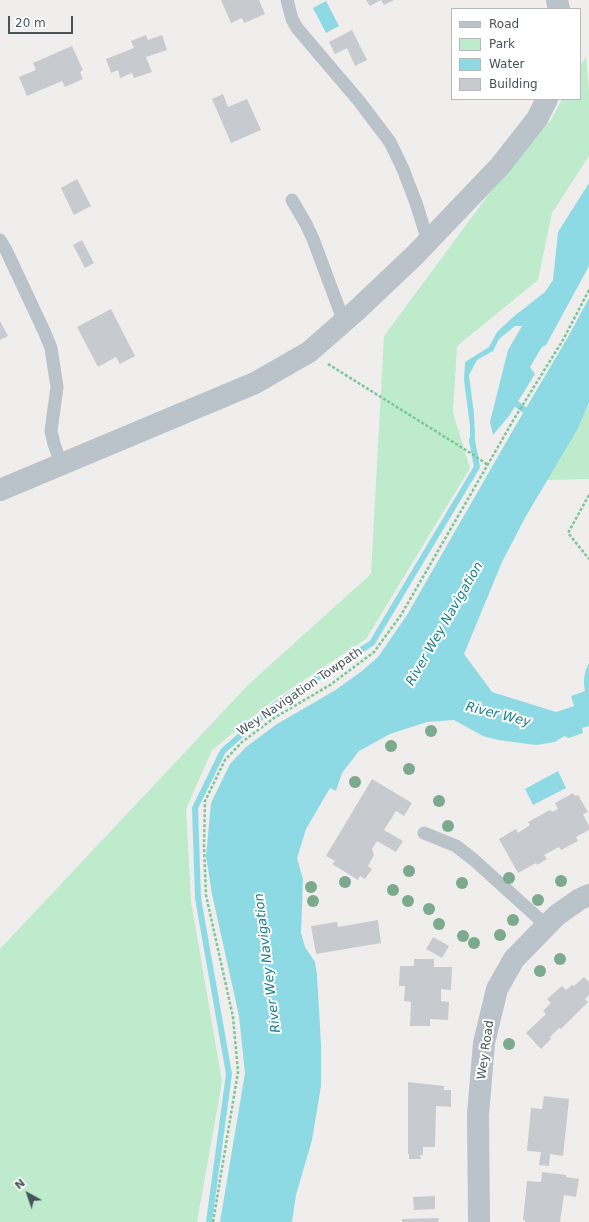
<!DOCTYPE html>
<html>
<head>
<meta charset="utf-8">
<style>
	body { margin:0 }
	#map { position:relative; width:589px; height:1222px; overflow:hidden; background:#f0eded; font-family:"DejaVu Sans",sans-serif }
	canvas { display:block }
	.legend { position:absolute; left:451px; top:8px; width:130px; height:92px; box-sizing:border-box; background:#fff; border:1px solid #b5babd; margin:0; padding:5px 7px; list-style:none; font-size:12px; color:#475259 }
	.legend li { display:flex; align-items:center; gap:8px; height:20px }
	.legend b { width:20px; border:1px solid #b5babd }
	.north { position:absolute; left:8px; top:1174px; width:40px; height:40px; -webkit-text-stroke:3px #fff; paint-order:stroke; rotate:320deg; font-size:11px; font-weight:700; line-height:16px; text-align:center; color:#475259 }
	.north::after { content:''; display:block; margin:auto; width:14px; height:18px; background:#475259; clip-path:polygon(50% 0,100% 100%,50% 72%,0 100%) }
	.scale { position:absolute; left:8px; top:16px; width:65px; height:18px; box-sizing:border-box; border:2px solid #475259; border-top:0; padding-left:5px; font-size:12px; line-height:14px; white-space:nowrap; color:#475259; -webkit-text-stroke:3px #fff; paint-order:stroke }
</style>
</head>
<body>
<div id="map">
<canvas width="589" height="1222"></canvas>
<ul class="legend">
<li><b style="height:5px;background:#b9c3c9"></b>Road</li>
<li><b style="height:11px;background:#beebcb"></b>Park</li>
<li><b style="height:11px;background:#8edae4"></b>Water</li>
<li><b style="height:11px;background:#c7cbcf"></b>Building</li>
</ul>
<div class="north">N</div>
<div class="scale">20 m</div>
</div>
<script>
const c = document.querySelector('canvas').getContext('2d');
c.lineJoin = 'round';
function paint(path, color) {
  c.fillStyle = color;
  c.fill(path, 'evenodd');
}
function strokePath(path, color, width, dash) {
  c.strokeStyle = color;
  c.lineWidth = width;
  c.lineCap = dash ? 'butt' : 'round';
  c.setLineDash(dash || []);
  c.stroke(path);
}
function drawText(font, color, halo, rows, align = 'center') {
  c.font = font + ' "DejaVu Sans",sans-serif';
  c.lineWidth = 4;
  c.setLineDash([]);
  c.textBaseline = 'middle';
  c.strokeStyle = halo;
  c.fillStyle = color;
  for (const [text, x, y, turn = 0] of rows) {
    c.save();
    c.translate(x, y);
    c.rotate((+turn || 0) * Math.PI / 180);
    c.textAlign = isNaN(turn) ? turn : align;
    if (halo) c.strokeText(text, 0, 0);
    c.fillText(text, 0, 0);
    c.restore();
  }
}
paint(new Path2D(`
	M586 56 589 91V156L552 213 538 280 457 346 453 413 470 468 366 639 271 702 212 750 186 809 191 901 222 1082 197 1222H0V949L248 685 371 574 384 336 494 187 551 120 562 99H580V67Z
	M589 405V479L547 480Z`), '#beebcb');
paint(new Path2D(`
	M326 1 339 26 326 33 313 8Z
	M589 183V266L546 345 542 347 530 367 535 374 509 416 493 435 490 422 508 350 522 326H515L499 339 493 351 477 360 469 375 474 414 475 438 472 440 470 438V426L464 380 465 362 489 347 497 332 513 317 545 292 553 280 558 232Z
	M589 298V403L577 430 526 516 502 562 464 654 492 692 556 712 574 706 571 696 585 691C583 680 584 673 589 663V726L582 728 583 733 569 738 564 736 555 742 536 745 498 740 483 736 454 720 427 722 390 734 359 751 342 773 336 791 330 788 306 829 297 858 303 879 301 933 305 947 315 962 317 975 321 1045V1086L312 1140 296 1195 292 1222H220L245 1073 239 1016 212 894 206 856 211 803 230 764 246 747 277 724 334 691 362 671 378 657 407 615 516 425 568 337Z
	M558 771 566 788 533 805 525 789Z`), '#8edae4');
strokePath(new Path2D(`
	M510 399 531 415
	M209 1222 229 1074 198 898 195 808 223 751 276 704 372 643 477 467 472 440`), '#8edae4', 6);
paint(new Path2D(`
	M221 0H259L265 14 244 23 242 18 231 23Z
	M366 0H394L384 5 381 0 370 6Z
	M352 30 367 60 355 66 347 48 335 54 329 42Z
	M146 35 148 40 162 35 167 50 146 57 152 72 134 78 132 73 120 78 118 70 111 73 106 59 134 48 131 41Z
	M72 46 83 70 80 72 83 79 65 87 62 81 27 96 19 77 36 70 33 63Z
	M223 94 228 107 247 99 261 130 231 143 212 99Z
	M77 179 91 206 74 215 61 188Z
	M82 240 94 263 85 268 73 245Z
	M111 309 135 356 120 364 116 357 98 367 77 327Z
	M0 321 8 336 0 340Z
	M372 779 412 803 404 816 396 811 384 830 403 841 396 852 377 841 372 849 374 855 368 866 372 869 365 879 360 876 358 880 332 864 335 861 326 856Z
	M573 793 575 796 578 795 588 812 583 814 589 826V830L576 837 578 841 561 850 559 847 544 855 547 859 537 865 536 863 518 873 499 839 516 829 518 833 530 825 528 822 550 810 552 812 558 809 555 803Z
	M378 920 381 943 316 954 311 926 337 922 338 927Z
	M433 937 449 946 442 958 426 949Z
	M414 959H434V967H452L451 990 441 989V1001L449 1002 448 1020 430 1019V1026H410L411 1002 404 1001 405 986H399L400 966H414Z
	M584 977 589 982V995L585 999 588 1002 561 1029 559 1028 550 1037 551 1039 541 1049 526 1033 546 1014 543 1011 551 1003 547 999 562 986 566 990 572 985 574 986Z
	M408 1082 444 1086V1090H451V1107L436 1106 435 1147H423V1155H420L421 1159H409V1154H408Z
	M544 1096 569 1099 563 1156 550 1154 549 1166 539 1165 541 1152 527 1151 531 1108 542 1109Z
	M542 1172 566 1175V1177L579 1179 576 1197 564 1195 560 1222H525V1220H523L527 1181 541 1182Z
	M435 1196V1209L414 1210 413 1197Z
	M439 1218 438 1222H402V1219Z`), '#c7cbcf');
strokePath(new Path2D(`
	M328 364 469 452 488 465
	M589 495 568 533 589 559
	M213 1222 238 1072 233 1017 206 895 204 846 205 801 225 760 242 742 274 718 330 685 374 652 401 615 514 419 563 340 589 290`), '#79c699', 2.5, [3, 2]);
strokePath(new Path2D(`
	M287 0 292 19 297 28 359 101 390 142 403 169 416 203 428 241
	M292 200 306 224 313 239 344 322
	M0 240 6 250 44 331 51 348 57 387 51 431 54 444 61 464
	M424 833 456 846 474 860 547 926`), '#b9c3c9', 13);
strokePath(new Path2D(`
	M557 0 559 9
	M0 490 255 383 309 352 357 310 415 255 500 166 537 119 547 99
	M479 1222 478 1114 484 1043 497 989 514 959 557 915 580 899 589 895`), '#b9c3c9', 22);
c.fillStyle = '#7caa8e';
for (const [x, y] of [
	[431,731],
	[391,746],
	[409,769],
	[355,782],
	[439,801],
	[448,826],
	[409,871],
	[509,878],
	[561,881],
	[345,882],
	[462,883],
	[311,887],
	[393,890],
	[538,900],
	[313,901],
	[408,901],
	[429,909],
	[513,920],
	[439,924],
	[500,935],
	[463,936],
	[474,943],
	[560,959],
	[540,971],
	[509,1044]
]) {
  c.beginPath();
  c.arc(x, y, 6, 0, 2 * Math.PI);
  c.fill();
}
drawText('12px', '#475259', '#fff', [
	["Wey Navigation Towpath",300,692,-34],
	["Wey Road",486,1050,-82]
]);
drawText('italic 13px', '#16808e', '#fff', [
	["River Wey Navigation",445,624,-60],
	["River Wey",498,715,14],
	["River Wey Navigation",268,963,-97]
]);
</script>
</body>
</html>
